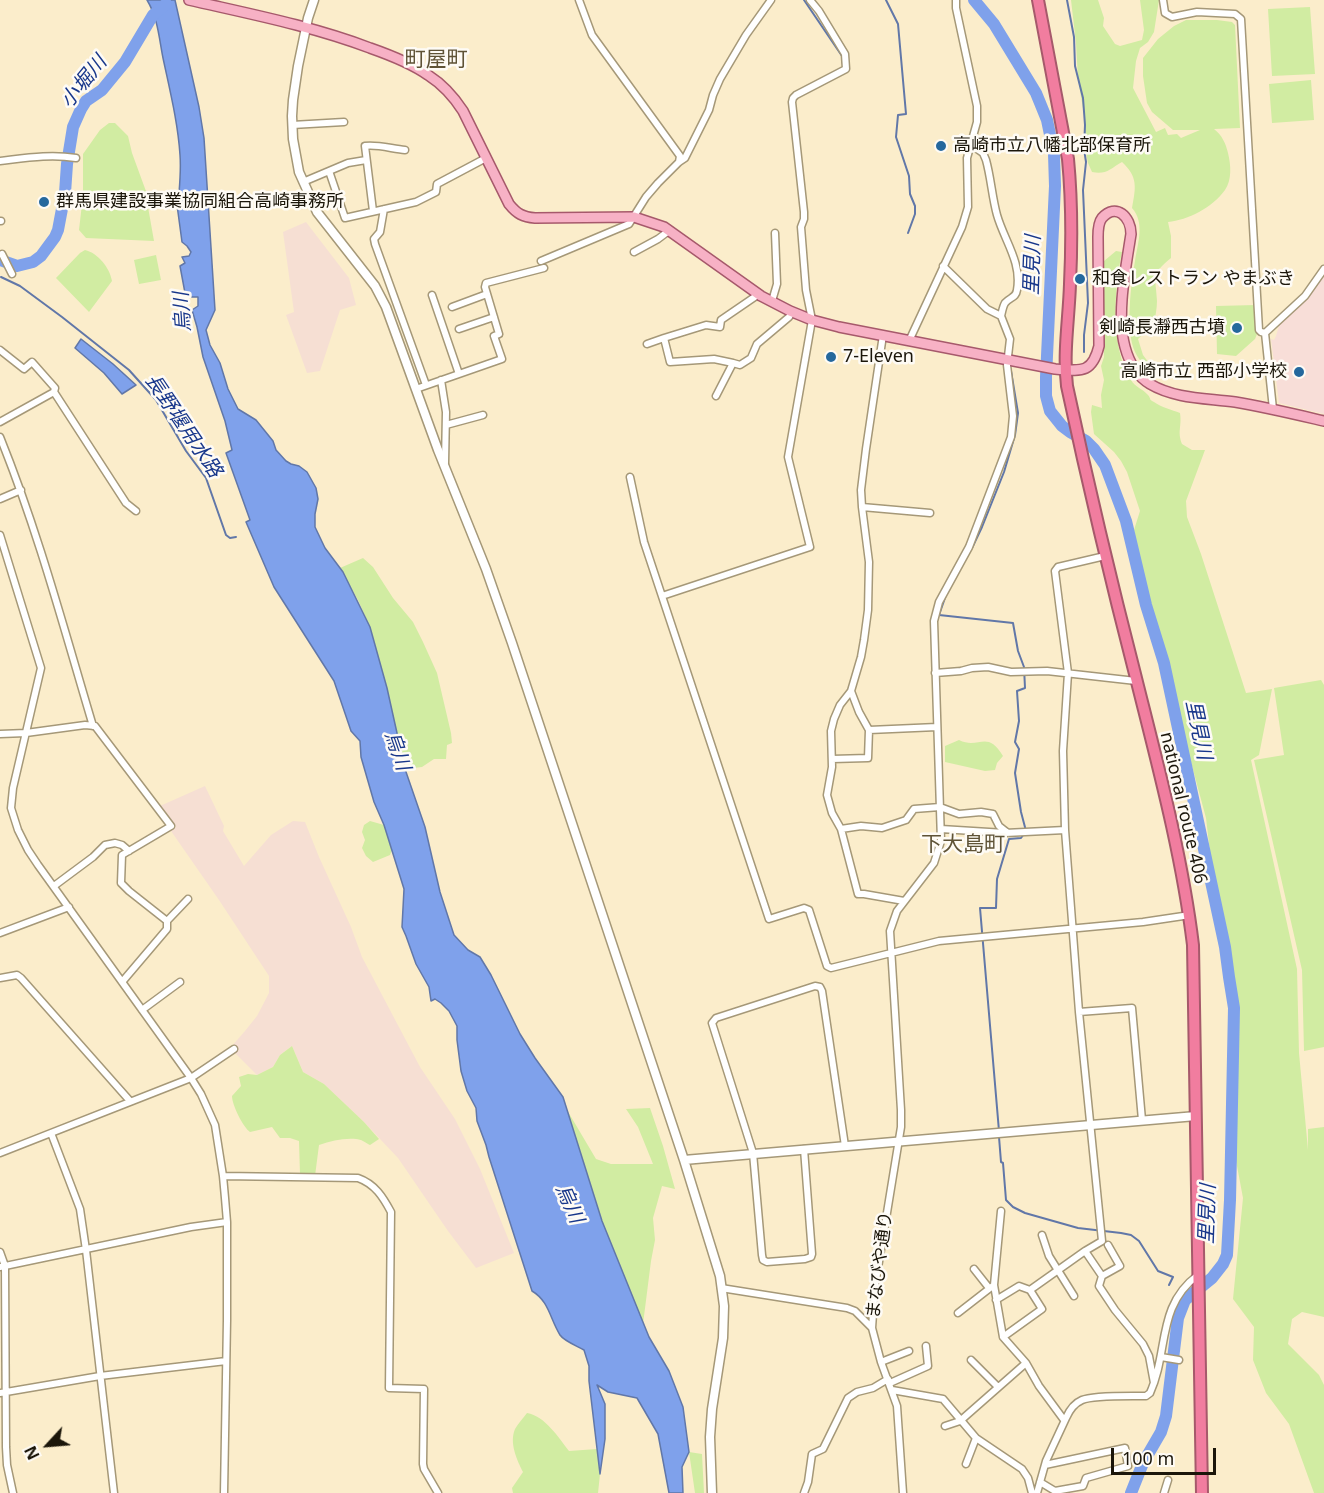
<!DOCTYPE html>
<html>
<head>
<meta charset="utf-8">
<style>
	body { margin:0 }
	#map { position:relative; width:1324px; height:1493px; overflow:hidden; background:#fbedcb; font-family:"Noto Sans",sans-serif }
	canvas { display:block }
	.north { position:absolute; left:18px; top:1415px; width:60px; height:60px; -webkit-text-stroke:4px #fefbf5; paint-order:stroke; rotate:244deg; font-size:16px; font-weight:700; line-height:24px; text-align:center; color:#1b160a }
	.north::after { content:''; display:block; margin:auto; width:21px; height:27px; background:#1b160a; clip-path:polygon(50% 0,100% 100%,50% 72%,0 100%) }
	.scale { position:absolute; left:1111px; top:1448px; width:105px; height:27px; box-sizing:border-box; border:3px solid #1b160a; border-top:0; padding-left:8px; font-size:18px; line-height:21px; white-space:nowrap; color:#1b160a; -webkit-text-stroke:4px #fefbf5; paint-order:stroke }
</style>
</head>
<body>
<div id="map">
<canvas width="1324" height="1493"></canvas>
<div class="north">N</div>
<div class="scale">100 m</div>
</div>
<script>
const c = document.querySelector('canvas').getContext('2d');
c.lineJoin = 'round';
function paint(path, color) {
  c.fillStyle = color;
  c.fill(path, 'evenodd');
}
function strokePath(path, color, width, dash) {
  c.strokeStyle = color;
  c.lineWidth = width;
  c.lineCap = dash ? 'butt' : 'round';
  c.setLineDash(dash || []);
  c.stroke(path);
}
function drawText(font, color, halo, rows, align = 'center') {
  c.font = font + ' "Noto Sans","Noto Sans JP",sans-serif';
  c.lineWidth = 5;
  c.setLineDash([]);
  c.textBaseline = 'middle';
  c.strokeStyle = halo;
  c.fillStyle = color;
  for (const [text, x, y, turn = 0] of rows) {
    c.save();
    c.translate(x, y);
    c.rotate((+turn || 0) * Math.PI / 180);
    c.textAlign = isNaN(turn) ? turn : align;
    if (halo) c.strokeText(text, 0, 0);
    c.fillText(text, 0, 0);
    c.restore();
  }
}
paint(new Path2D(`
	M306 222 349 278 356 305 340 310 320 371 307 373 286 315 294 312 283 232Z
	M205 786 224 826 223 831 244 866 271 835 293 821 305 822 319 857 351 927 362 957 420 1067 455 1119 480 1169 514 1253 476 1268 448 1231 398 1158 364 1122 324 1084 303 1072 292 1046 280 1055 273 1067 257 1075 235 1053 231 1047 245 1031 257 1016 269 993V976L219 900 171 831 176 827 160 806Z`), '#f6dfd3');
paint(new Path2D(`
	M1324 273V414L1279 403 1271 339 1274 340 1276 336 1280 322 1305 301Z`), '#f8ded8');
paint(new Path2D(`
	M1071 0H1098L1104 18 1103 26 1115 44 1120 46 1142 40 1144 30 1140 0H1159L1154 32 1148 42 1140 48 1136 61 1133 88 1156 132 1165 128 1168 135 1177 134 1181 138 1200 130H1173L1152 112 1147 103 1143 76V58L1158 39 1174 26 1186 20H1217L1232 22 1235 25 1240 128 1214 129C1222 135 1226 144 1228 153 1231 165 1232 180 1225 190 1212 208 1188 220 1168 222L1171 236V258C1150 275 1156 277 1157 301 1157 309 1155 317 1154 325L1138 339 1143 355 1158 375 1157 376C1148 370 1140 362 1135 352 1125 330 1131 284 1135 261 1138 242 1145 223 1132 208 1136 187 1138 177 1122 162 1110 169 1106 175 1092 172L1088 163 1085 148V120L1078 79 1076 43Z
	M1310 7 1315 74 1272 76 1268 9Z
	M1311 80 1314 120 1272 123 1269 84Z
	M109 123H115L128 136 132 153 147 194 148 207 154 241 86 238 79 230 83 195V154L100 130Z
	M85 250C98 253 110 268 112 281L89 312 56 278 80 253Z
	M1116 251 1122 252C1114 288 1110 348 1131 380 1135 387 1143 389 1148 395 1152 400 1148 399 1154 402 1161 407 1172 410 1180 413 1182 427 1177 431 1182 444L1192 450H1205L1186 501 1187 517 1201 554 1246 693 1272 689 1259 755 1251 760 1297 969 1299 1053 1308 1150V1129L1324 1127V1317L1302 1312 1292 1319 1288 1344 1319 1375 1324 1385V1493H1314L1289 1424 1266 1393 1253 1360 1254 1327 1233 1299 1243 1198 1234 1150 1238 1091 1236 1012 1226 937 1216 904 1206 818 1177 710 1153 633 1145 594 1134 530 1140 511 1127 472 1121 461 1114 452 1094 434 1091 412 1092 405 1102 408 1101 395 1104 380 1101 366 1104 357V261Z
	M156 255 161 280 139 284 134 260Z
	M1256 305 1257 334 1255 339 1236 356 1217 354 1216 306Z
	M363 558 373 567 393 598 413 622 423 642 437 673 451 733 452 743 447 745 446 759H434L422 767 405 769 387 688 370 627 358 600 340 568Z
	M1321 680 1324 685V1047L1304 1051 1302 970 1254 760 1284 755 1274 688Z
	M959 740C979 750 987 729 1003 756L997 763 995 770 985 771 945 762V746Z
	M370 821 384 825 392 850 390 855 373 862 366 856 362 848 365 840 362 832 364 825Z
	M292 1046 303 1072 324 1084 364 1122 379 1139 370 1145C366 1143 361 1139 356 1139 343 1138 331 1141 319 1145L315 1176 300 1174 299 1141 290 1138H280L272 1127 250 1132C243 1127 232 1105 232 1096L241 1086 239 1077 248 1074 257 1075 273 1067 280 1055Z
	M650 1108 663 1146 675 1189 662 1186 653 1218 655 1240 651 1261 643 1324 602 1221 567 1110 596 1159 611 1164H653L638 1127 626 1109Z
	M527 1413C545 1416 558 1437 569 1451L597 1449 600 1474 598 1493H513L512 1488 523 1472C517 1460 509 1443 515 1429 518 1424 523 1418 527 1413Z
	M689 1452 702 1454 704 1493H695Z`), '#d1eca2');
const water = new Path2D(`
	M147 0H175L199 107 204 138 215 310 206 330 210 345 220 363 228 389 238 409 256 420 273 441 276 450 286 461 291 464 299 466 307 472 316 488 318 499 315 514V527L325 548 343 572 370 627 387 688 405 769 425 827 440 892 454 935 468 950 480 957 491 975 520 1034 535 1058 563 1097 602 1221 649 1337 669 1371 683 1407 689 1452 682 1467 683 1493H669L658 1434 637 1398 608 1392 597 1385 605 1404V1439L600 1474 589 1381V1366L584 1350C577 1346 564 1341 560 1335 550 1319 549 1301 532 1291L489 1157 486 1145 477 1121 476 1108 467 1091 461 1071 457 1040V1026L449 1011 441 1003 435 999 431 1001 429 987 416 964 406 936 402 927 404 889 384 825 374 802 361 757 360 741 351 731 334 681 274 587 246 522 250 520 226 453 232 450 225 421 203 357 197 327 192 310 198 306V297H192L185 293 180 266 185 263 182 257 189 256 191 252 187 246 182 242 177 205 183 204 182 197 179 193C180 181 181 168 180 155 178 123 170 91 163 58 159 38 158 18 147 0Z
	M81 339 113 364 136 385 122 394 104 373 75 348Z`);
paint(water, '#7fa1eb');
strokePath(water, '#6177a8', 1.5);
strokePath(new Path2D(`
	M804 0 842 56 843 65
	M886 0 898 24 906 114 898 115 896 137 909 176 910 194 915 206V214L908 233
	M1067 0 1074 37 1075 66 1083 98 1085 125 1084 149 1086 162 1083 190 1088 303 1084 335V352
	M1 277 20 286 62 317 129 370 156 400 186 451 206 478 226 535 230 538 236 537
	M972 548 982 527 1004 472 1015 435 1018 413 1011 371
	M946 595 939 615 1013 623 1018 651 1024 667 1025 688 1017 691 1019 721 1015 742 1019 749 1015 773 1021 812 1026 831 1021 838 1009 839 997 879 996 908H980L999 1131
	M999 1137 1001 1162 1003 1163 1006 1200 1013 1207 1025 1213 1078 1228 1121 1233 1131 1235 1139 1241 1158 1271 1173 1277 1169 1285`), '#6177a8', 2);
strokePath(new Path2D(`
	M974 0 994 24 1036 93 1047 120 1054 154 1055 186 1046 377V396L1050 411 1062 426 1070 432 1086 441 1094 449 1105 465 1126 521 1146 605 1164 663 1225 947 1229 977 1234 1008 1230 1200 1227 1255 1223 1264 1212 1278 1185 1300 1178 1318 1166 1416 1161 1432 1143 1463 1131 1493
	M0 260 17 266 33 262 41 256 55 237 58 230 65 193 67 164 73 127 81 109 86 101 102 90 125 62 153 15 166 4`), '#7fa1eb', 12);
const street = new Path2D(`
	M579 0 592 35 680 156 679 162
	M1163 0 1165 13 1172 17 1197 12 1235 14 1241 19 1259 330 1261 332 1265 333
	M292 125 344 122
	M0 161C26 158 50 154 76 158
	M329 171 345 218 416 202 436 192 437 184 486 158
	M303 182 348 163 366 160
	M384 209 380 232 374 239 375 244 426 385
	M373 211 365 146C376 144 393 149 405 150
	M0 221H1
	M634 252 658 239 670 230
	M2 254 12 274
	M541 261 629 224 646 197 658 183 679 162 685 158 709 110 713 95 720 79 746 35 771 0
	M943 266 987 309 1001 316
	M432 295 459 374
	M772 301 777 284 775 233
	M452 307 487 294
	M459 329 494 317
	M883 335 866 449 861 490 862 507 869 562 868 610 864 640 861 657 851 691 840 705 834 719 831 731 832 767 827 795 832 813 841 829 858 894H864L904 901
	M664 338 706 325 720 327 721 320 759 294
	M909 341 962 227 968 207 967 158 977 122V106L956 8V0
	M647 344 664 338 670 362 714 359 733 363 716 396
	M0 350 24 369 32 362 55 388 54 392
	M733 363 740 365 751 358 757 344 789 317 792 312
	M441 380 446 412 445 463
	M416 389 502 359 494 336 499 334 485 287 486 283 544 268
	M1273 409 1265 333 1305 296 1324 269
	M0 422 54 392 126 503 136 511
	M446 425 483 415
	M0 437C38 531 64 629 93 726
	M630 477 644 542 769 919 804 908 809 910 827 966 831 968 939 941 1143 922 1190 915
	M0 499 21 490
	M862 507 930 513
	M0 535 41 668 13 788 11 808 18 830 28 850 38 865 191 1078 201 1094 215 1125 223 1176 225 1198 227 1222V1320L224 1493
	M1105 556 1058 567 1055 571 1068 673 1063 751 1065 830 1079 1012 1102 1241 1085 1251 1102 1276 1099 1286 1115 1310 1143 1344 1149 1356 1154 1383
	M662 596 810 547 788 457 812 320 806 290 801 227 804 219V212L792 102 793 98 796 95 846 69 845 54 819 11 810 0
	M935 673 961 671 972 668 988 667 1011 672 1047 671 1136 681
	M869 730 937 727
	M0 734 26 733 85 725 95 726 171 826 122 855 121 883 129 891 167 921 188 899
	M832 759 868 758 869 730 859 712 851 691
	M841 829 861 826 882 828 906 820 914 809 940 807 959 814 981 812 993 814 999 826 1008 833
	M941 829 1005 833 1065 830
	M54 886 93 857 105 845 115 843 122 845 129 851
	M0 933 69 907
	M0 978 17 975 21 978 130 1101
	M122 982 167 929V921
	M142 1010 180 982
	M1079 1012 1132 1008 1142 1120
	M51 1133 80 1209 86 1250 114 1493
	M804 1149 812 1254 811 1257 805 1259 767 1262 763 1260 762 1255 753 1153 712 1023 716 1018 815 986 820 987 822 991 845 1146
	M0 1153 191 1078 234 1049
	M223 1176 358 1178C375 1184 383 1197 391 1212L389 1388 424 1389 423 1464 424 1469 438 1493
	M1042 1235 1049 1256 1074 1296
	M0 1252 5 1266 6 1447 7 1465 13 1493
	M0 1267 191 1227 227 1222
	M974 1269 989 1288
	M1102 1276 1120 1266 1108 1245
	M994 1285 1001 1211
	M721 1288 847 1308 855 1311 872 1328
	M996 1300 1019 1286 1030 1290
	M958 1313 994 1285 1003 1337
	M1161 1357 1179 1360
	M971 1360 998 1387
	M881 1362 909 1351
	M1026 1363 1039 1386 1064 1420
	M890 1383 928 1366 926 1346
	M892 1390 943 1399 976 1438 1022 1469 1028 1478 1032 1493
	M0 1393 100 1376 226 1361
	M945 1426 960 1421 1026 1363 1003 1337 1042 1309 1030 1290 1085 1251
	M966 1464 976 1438
	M1040 1482 1055 1491 1083 1486 1086 1478 1128 1466 1125 1448 1045 1465
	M804 1493 808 1482 812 1454 823 1449 848 1398 857 1392 873 1388 888 1379
	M903 1493 897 1406 881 1362 872 1328 875 1286 901 1127V1110L890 931 897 911 934 863 941 841 934 621 939 602 969 547 1011 437 1013 416 1007 365 1010 339 1001 316C1002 312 1003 306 1005 303 1010 297 1016 298 1017 290 1022 262 1004 240 997 215 992 197 991 178 986 160L983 153 970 144
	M1037 1493 1046 1461 1066 1418C1069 1411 1075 1403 1082 1400 1093 1395 1132 1396 1146 1396L1150 1393C1169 1352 1156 1306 1198 1275
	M1164 1493 1168 1480`);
const secondary = new Path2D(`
	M314 0 308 18 298 66 293 100 292 116 293 139 299 172 317 212 375 286 386 307 438 450 486 569 512 643 684 1160 720 1276 724 1306 723 1338 712 1409 710 1437 712 1493
	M684 1160 1196 1116`);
const primary = new Path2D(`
	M189 0C250 14 312 26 370 48 390 55 411 63 428 75 442 84 454 97 463 111L509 204C517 214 523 217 535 218L634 217 664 227 761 296 790 311 812 320 839 327 1055 369C1081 371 1092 374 1099 346L1098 237C1098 231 1098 223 1102 218 1116 202 1131 217 1131 234 1126 267 1116 315 1125 347 1129 362 1137 376 1150 384 1175 399 1207 398 1235 402 1265 407 1294 414 1324 421`);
const highway = new Path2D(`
	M1038 0 1068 159C1072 201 1072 242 1070 284 1069 318 1063 352 1067 386 1088 484 1111 581 1136 678 1158 766 1182 855 1193 945L1202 1493`);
strokePath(street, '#a59878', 9);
strokePath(secondary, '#a59878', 11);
strokePath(primary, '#a6596b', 12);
strokePath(highway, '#a6596b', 14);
strokePath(street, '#fff', 6);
strokePath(secondary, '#fff', 8);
strokePath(primary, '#f7b1c5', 9);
strokePath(highway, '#f17d9f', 10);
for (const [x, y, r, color] of [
	[941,146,6,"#25689d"],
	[44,202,6,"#25689d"],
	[1080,279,6,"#25689d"],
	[1237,328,6,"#25689d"],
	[831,357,6,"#25689d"],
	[1299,372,6,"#25689d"]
]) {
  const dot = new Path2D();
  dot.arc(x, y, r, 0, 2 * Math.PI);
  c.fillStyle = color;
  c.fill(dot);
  strokePath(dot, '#fefbf5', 2);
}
drawText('18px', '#1b160a', '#fefbf5', [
	["高崎市立八幡北部保育所",953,146],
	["群馬県建設事業協同組合高崎事務所",56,202],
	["和食レストラン やまぶき",1092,279],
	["剣崎長瀞西古墳",1225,328,"right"],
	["7-Eleven",843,357],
	["高崎市立 西部小学校",1287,372,"right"]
], 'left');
drawText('18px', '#1b160a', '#fefbf5', [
	["national route 406",1183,808,77],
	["まなびや通り",880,1265,-83]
]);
drawText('italic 20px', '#18378b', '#fefbf5', [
	["小堀川",84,82,-51],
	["里見川",1033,265,-88],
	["烏川",183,312,-94],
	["長野堰用水路",183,426,56],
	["里見川",1198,730,78],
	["烏川",397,751,71],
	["烏川",569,1204,66],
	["里見川",1208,1214,-88]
]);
drawText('21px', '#5f5336', '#fefbf5', [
	["町屋町",436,60],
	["下大島町",963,845]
]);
</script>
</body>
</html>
